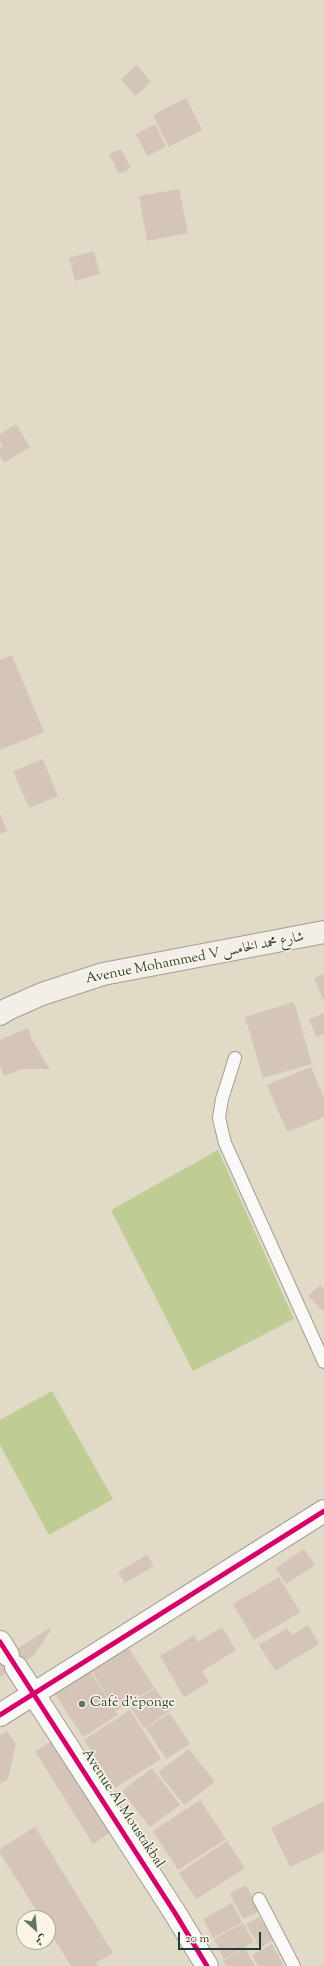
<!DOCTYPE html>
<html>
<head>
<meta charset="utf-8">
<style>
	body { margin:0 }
	#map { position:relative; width:324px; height:1966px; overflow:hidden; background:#e1dac7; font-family:"Sorts Mill Goudy",Amiri,serif }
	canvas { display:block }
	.north { position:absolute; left:16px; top:1910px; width:40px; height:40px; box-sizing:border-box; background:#fcf5e5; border:1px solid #a4ab9e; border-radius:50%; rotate:153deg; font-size:11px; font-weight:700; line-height:16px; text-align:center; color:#1f3d34 }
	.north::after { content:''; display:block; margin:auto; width:14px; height:18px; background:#637467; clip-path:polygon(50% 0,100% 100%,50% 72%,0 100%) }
	.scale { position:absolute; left:178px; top:1932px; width:83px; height:18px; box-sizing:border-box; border:2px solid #1f3d34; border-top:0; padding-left:5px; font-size:12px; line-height:14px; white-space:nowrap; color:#1f3d34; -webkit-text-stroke:3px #fcf5e5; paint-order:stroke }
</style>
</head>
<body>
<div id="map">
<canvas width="324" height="1966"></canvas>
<div class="north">ش</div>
<div class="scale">20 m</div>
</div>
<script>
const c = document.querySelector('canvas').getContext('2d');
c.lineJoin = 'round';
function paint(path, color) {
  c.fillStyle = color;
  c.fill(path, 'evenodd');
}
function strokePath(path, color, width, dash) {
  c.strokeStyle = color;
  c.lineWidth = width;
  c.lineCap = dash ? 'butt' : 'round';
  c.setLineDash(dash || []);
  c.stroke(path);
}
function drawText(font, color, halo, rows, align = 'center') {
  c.font = font + ' "Sorts Mill Goudy",Amiri,serif';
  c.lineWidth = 3;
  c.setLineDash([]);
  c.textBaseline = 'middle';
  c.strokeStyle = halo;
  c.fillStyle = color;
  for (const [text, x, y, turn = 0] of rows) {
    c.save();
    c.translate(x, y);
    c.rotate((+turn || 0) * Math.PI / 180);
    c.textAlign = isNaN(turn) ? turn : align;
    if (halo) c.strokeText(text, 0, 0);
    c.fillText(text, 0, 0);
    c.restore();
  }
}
paint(new Path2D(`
	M218 1150 294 1319 193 1371 111 1210Z
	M52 1391 113 1499 49 1535 0 1445V1420Z`), '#bfcd94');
paint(new Path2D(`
	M137 65 151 82 135 96 121 79Z
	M186 98 202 130 169 147 153 115Z
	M155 124 166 147 147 156 136 134Z
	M121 149 131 168 119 174 109 154Z
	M179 189 188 233 147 241 139 196Z
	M94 251 100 274 75 281 69 258Z
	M16 424 30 447 4 463 0 456V448L3 446 0 441V434Z
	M12 655 44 732 0 750V660Z
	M43 759 58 796 29 808 13 771Z
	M0 813 7 831 0 834Z
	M324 974V1001L314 978Z
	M294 1002 312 1064 263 1078 245 1017Z
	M324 1013V1034L316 1037 309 1019Z
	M28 1028 32 1040 50 1069H22L4 1076 0 1065V1040Z
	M311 1067 324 1098V1117L287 1132 267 1085Z
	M320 1285 324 1289V1312L308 1296Z
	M304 1549 315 1565 286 1584 276 1568Z
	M147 1555 154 1566 125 1583 118 1572Z
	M279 1577 300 1612 254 1640 233 1604Z
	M308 1625 319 1644 275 1671 259 1645 287 1628 292 1635Z
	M51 1627 50 1632 33 1656 0 1677V1660Z
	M222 1627 236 1650 202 1671 209 1682 184 1697 160 1656 194 1635 198 1642Z
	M128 1647 154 1687 116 1711 91 1670Z
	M90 1671 118 1715 83 1737 55 1694Z
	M155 1688 170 1711 144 1728 129 1704Z
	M130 1710 161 1759 115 1788 84 1740Z
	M170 1713 190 1744 166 1759 146 1728Z
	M7 1731 16 1744 8 1779 0 1784V1735Z
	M54 1740 111 1832 93 1844 35 1751Z
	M189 1749 215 1782 184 1805 158 1772Z
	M152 1768 180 1805 150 1827 122 1791Z
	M200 1800 226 1839 178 1870 153 1831Z
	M324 1801V1851L290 1867 271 1828Z
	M35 1827 113 1953 96 1963 98 1966H71L48 1930V1918H41L0 1853V1849Z
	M227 1841 245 1868 196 1899 179 1873Z
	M246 1885 260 1911 243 1919 230 1893Z
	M232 1903 242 1922 213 1938 203 1919Z
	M259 1917 273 1940 260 1948 246 1924Z
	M243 1923 254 1942 224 1959 214 1939Z
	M272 1944 284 1966H258L252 1955Z
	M245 1948 255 1966H226L223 1961Z`), '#d5c5b8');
const lane = new Path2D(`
	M235 1058 222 1099 219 1118 225 1143 324 1362
	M259 1899 294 1966`);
const street = new Path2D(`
	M0 1642 8 1655
	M16 1667 175 1913 207 1966
	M0 1715 324 1511`);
const secondary = new Path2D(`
	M0 1014 8 1009 42 994 103 974 324 932`);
strokePath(lane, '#a09f94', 14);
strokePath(street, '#a09f94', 24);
strokePath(secondary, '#a09f94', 24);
strokePath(lane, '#faf9f7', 12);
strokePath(street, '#faf9f7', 22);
strokePath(secondary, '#f3efe8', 22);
strokePath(new Path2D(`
	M0 1642 175 1913 207 1966
	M0 1715 324 1511`), '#d6006c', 5);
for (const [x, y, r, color] of [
	[82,1704,4,"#637467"]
]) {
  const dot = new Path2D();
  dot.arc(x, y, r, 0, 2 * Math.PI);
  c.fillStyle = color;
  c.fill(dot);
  strokePath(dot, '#fcf5e5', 1.5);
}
drawText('14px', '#1f3d34', '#fcf5e5', [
	["Avenue Mohammed V شارع محمد الخامس",195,959,-11],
	["Avenue Al Moustakbal",122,1809,57]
]);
drawText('14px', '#1f3d34', '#fcf5e5', [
	["Café d'éponge",90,1704]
], 'left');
</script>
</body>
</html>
